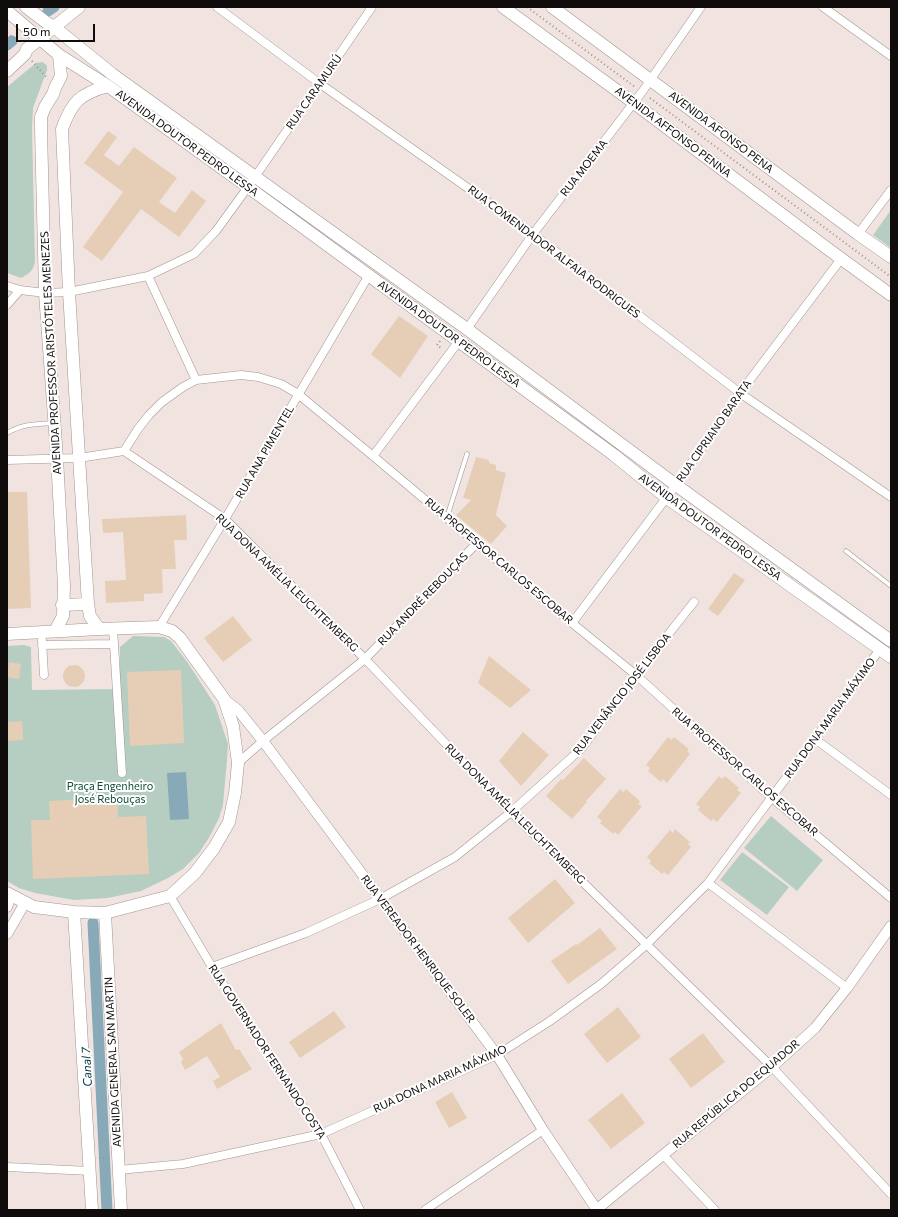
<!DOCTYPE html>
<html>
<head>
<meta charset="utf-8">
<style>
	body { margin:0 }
	#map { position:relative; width:898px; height:1217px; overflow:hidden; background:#f1e4e0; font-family:Commissioner,sans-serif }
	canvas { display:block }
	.frame { position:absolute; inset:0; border:8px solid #100c0b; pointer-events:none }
	.scale { position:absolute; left:16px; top:24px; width:79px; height:18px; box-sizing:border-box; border:2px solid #100c0b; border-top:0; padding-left:5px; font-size:12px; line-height:14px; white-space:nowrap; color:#100c0b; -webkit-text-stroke:3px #fff; paint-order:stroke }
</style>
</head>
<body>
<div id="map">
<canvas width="898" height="1217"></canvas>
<div class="frame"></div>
<div class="scale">50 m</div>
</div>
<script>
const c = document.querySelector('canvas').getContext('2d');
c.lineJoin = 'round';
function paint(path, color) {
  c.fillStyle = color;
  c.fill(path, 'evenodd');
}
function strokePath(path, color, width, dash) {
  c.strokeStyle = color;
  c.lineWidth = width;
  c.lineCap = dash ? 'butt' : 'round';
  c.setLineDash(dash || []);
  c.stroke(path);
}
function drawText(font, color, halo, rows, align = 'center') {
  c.font = font + ' Commissioner,sans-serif';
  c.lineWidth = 4;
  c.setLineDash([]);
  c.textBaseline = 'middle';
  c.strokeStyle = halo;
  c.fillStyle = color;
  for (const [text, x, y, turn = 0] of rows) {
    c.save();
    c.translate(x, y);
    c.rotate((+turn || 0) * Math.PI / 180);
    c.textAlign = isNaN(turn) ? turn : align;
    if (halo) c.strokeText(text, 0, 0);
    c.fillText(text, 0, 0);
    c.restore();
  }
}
paint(new Path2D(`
	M43 62 47 66V70L33 108 32 129 35 262C33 271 29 274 21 278L7 273V87L36 63Z
	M891 210V248L873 235Z
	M133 636 164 637 171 641 188 663 215 705 228 744 227 760 223 805 219 818 210 836 199 853 183 869 168 878 141 891 108 898 74 900 35 893 19 888 7 881V646L24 645 31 647 32 690 120 689V647Z
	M771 816 823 860 797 891 744 848Z
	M742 852 789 887 767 915 720 880Z`), '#b6cec1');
paint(new Path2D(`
	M186 772 189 819 170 820 167 773Z`), '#88aab8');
strokePath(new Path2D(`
	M48 11 54 7
	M7 45 12 41
	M93 923 107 1210`), '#88aab8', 11);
paint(new Path2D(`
	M108 131 117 137 104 155 119 166 134 147 177 178 159 202 175 213 192 190 206 201 179 237 141 209 102 261 83 247 123 192 84 163Z
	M399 316 428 336 400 378 371 354Z
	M476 457 489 460V463L496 465V470L506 473 496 515 507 526 491 544 456 515 471 500 463 498Z
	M7 492H27L31 608 7 609Z
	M186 515 187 540H174L176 569H162L163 593 144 594V601L106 603 105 581 126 580 123 532 103 533 102 519Z
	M734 573 745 580 718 616 708 609Z
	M233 616 252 640 223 662 204 638Z
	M489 656 531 690 510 708 478 683Z
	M9 662 21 664 19 679 7 677Z
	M63 676a11 11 0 1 1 22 0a11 11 0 1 1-22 0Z
	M181 670 184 743 130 746 127 672Z
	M22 721 23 740 7 741V722Z
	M523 732 549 755 521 786 499 761Z
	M668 737 671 740 674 737 689 749 687 751 690 754 667 783 663 779 661 782 648 771 650 768 646 765Z
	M584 758 606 779 586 801 587 802 572 819 546 796 561 779 563 780Z
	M719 776 722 779 725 776 739 788 737 790 741 793 717 822 713 819 711 821 698 810 700 807 696 804Z
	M620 789 623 792 626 789 640 801 638 804 642 806 618 835 615 832 613 834 600 823 602 821 597 817Z
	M118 797V817L146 816 149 874 33 879 31 820H50L49 801Z
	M675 829 690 842 688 844 691 847 668 875 664 872 662 874 649 863 651 861 647 857 670 830 673 833Z
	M555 879 575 903 528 943 508 918Z
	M600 928 617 949 568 984 551 961 576 944 577 945Z
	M618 1007 641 1037 607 1063 584 1034Z
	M334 1011 346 1027 300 1058 289 1042Z
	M221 1023 236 1050 239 1049 252 1069 217 1089 213 1081 220 1077 207 1056 185 1070 181 1062 183 1059 179 1052Z
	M703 1033 725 1062 691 1088 669 1059Z
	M452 1092 467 1118 449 1128 435 1102Z
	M622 1093 645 1123 611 1149 588 1120Z`), '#e5ceb5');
const service = new Path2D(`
	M7 433C23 424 35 424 53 423
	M447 517 467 454
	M846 551 891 586`);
const minor = new Path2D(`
	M217 7 319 83 533 234 740 393 891 497
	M823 7 891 56
	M858 234 891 190
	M148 276 196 380
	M7 286 20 290 45 293 69 292 148 276 194 254 216 231 248 187 372 7
	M7 305 20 290
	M467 329 533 234 642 92 701 7
	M124 451 225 519 365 659 511 812 772 1067 891 1194
	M124 451 138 429 149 415 162 402 183 387 196 380 241 375 258 377 281 384 298 394 373 456 572 623 636 675 771 797 891 898
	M373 456 459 341
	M7 460 79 458 124 451
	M572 623 676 485 740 393 841 259
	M159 627 225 519 369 275
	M113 628 122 773
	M42 640 44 675
	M42 645 114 644
	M815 739 891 795
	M238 763 263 741 365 659 477 543
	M708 883 847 988
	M170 896 212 967 321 1134 360 1210
	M212 967 306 933 380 899 455 857 511 812 581 749 636 675 694 602
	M663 1155 715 1210
	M7 1167 90 1171
	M119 1170 183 1164 321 1134 497 1055 550 1021 601 984 646 945 708 883 815 739 880 649
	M425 1210 543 1130`);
const tertiary = new Path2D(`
	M224 699 238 710 263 741 497 1055 543 1130 597 1210
	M7 907 11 896
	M7 934 25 903
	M596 1210 663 1155 772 1067 815 1028 847 988 891 926`);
const secondary = new Path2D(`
	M26 7 47 23 54 27 112 74 467 329 676 485 891 641
	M503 7 634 103 828 249 891 295
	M552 7 858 234 891 257
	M7 11 59 55 108 86 248 187 614 455 667 498 891 657
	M7 71 25 54 27 49 79 7
	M62 605 88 604
	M99 629 90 616 88 604 69 292 62 129C72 102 79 94 108 86
	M55 631 63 616 64 586 57 458 45 293 41 129V117L45 107 53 94 55 88 61 76 59 55
	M7 634 99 629 159 627 172 631 180 638 224 699 233 726 238 763 235 793 229 822 214 848 195 873 170 896 105 913 74 912 34 907 7 893
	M74 912 92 1210
	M105 913 121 1210`);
strokePath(service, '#a09591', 5);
strokePath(minor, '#a09591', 9);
strokePath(tertiary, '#a09591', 11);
strokePath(secondary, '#a09591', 13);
strokePath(new Path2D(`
	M527 7 635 87
	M7 33 18 42
	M32 61 48 79
	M650 98 891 277
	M440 341 437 345 442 349
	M99 1158H108`), '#9c928f', 2, [1, 3]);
strokePath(service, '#fff', 4);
strokePath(minor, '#fff', 8);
strokePath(tertiary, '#fff', 10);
strokePath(secondary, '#fff', 12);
drawText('11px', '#100c0b', '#fff', [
	["RUA CARAMURÚ",314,92,-55],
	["AVENIDA AFFONSO PENNA",673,132,37],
	["AVENIDA AFONSO PENA",721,132,37],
	["AVENIDA DOUTOR PEDRO LESSA",187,143,36],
	["RUA MOEMA",584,168,-52],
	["RUA COMENDADOR ALFAIA RODRIGUES",554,252,37],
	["AVENIDA DOUTOR PEDRO LESSA",449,334,36],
	["AVENIDA PROFESSOR ARISTÓTELES MENEZES",51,353,-93],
	["RUA CIPRIANO BARATA",714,431,-55],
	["RUA ANA PIMENTEL",265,452,-60],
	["AVENIDA DOUTOR PEDRO LESSA",710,527,36],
	["RUA PROFESSOR CARLOS ESCOBAR",499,561,40],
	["RUA DONA AMÉLIA LEUCHTEMBERG",287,583,44],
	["RUA ANDRÉ REBOUÇAS",423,599,-46],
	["RUA VENÂNCIO JOSÉ LISBOA",622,694,-52],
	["RUA DONA MARIA MÁXIMO",830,718,-54],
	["RUA PROFESSOR CARLOS ESCOBAR",745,772,41],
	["RUA DONA AMÉLIA LEUCHTEMBERG",515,814,45],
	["RUA VEREADOR HENRIQUE SOLER",418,949,53],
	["RUA GOVERNADOR FERNANDO COSTA",267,1052,57],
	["AVENIDA GENERAL SAN MARTIN",113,1062,-93],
	["RUA DONA MARIA MÁXIMO",440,1079,-25],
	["RUA REPÚBLICA DO EQUADOR",736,1094,-40]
]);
drawText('11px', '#0f4c35', '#fff', [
	["Praça Engenheiro",110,786],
	["José Rebouças",110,799]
]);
drawText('italic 12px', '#023747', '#fff', [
	["Canal 7",87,1067,-93]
]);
</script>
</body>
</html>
